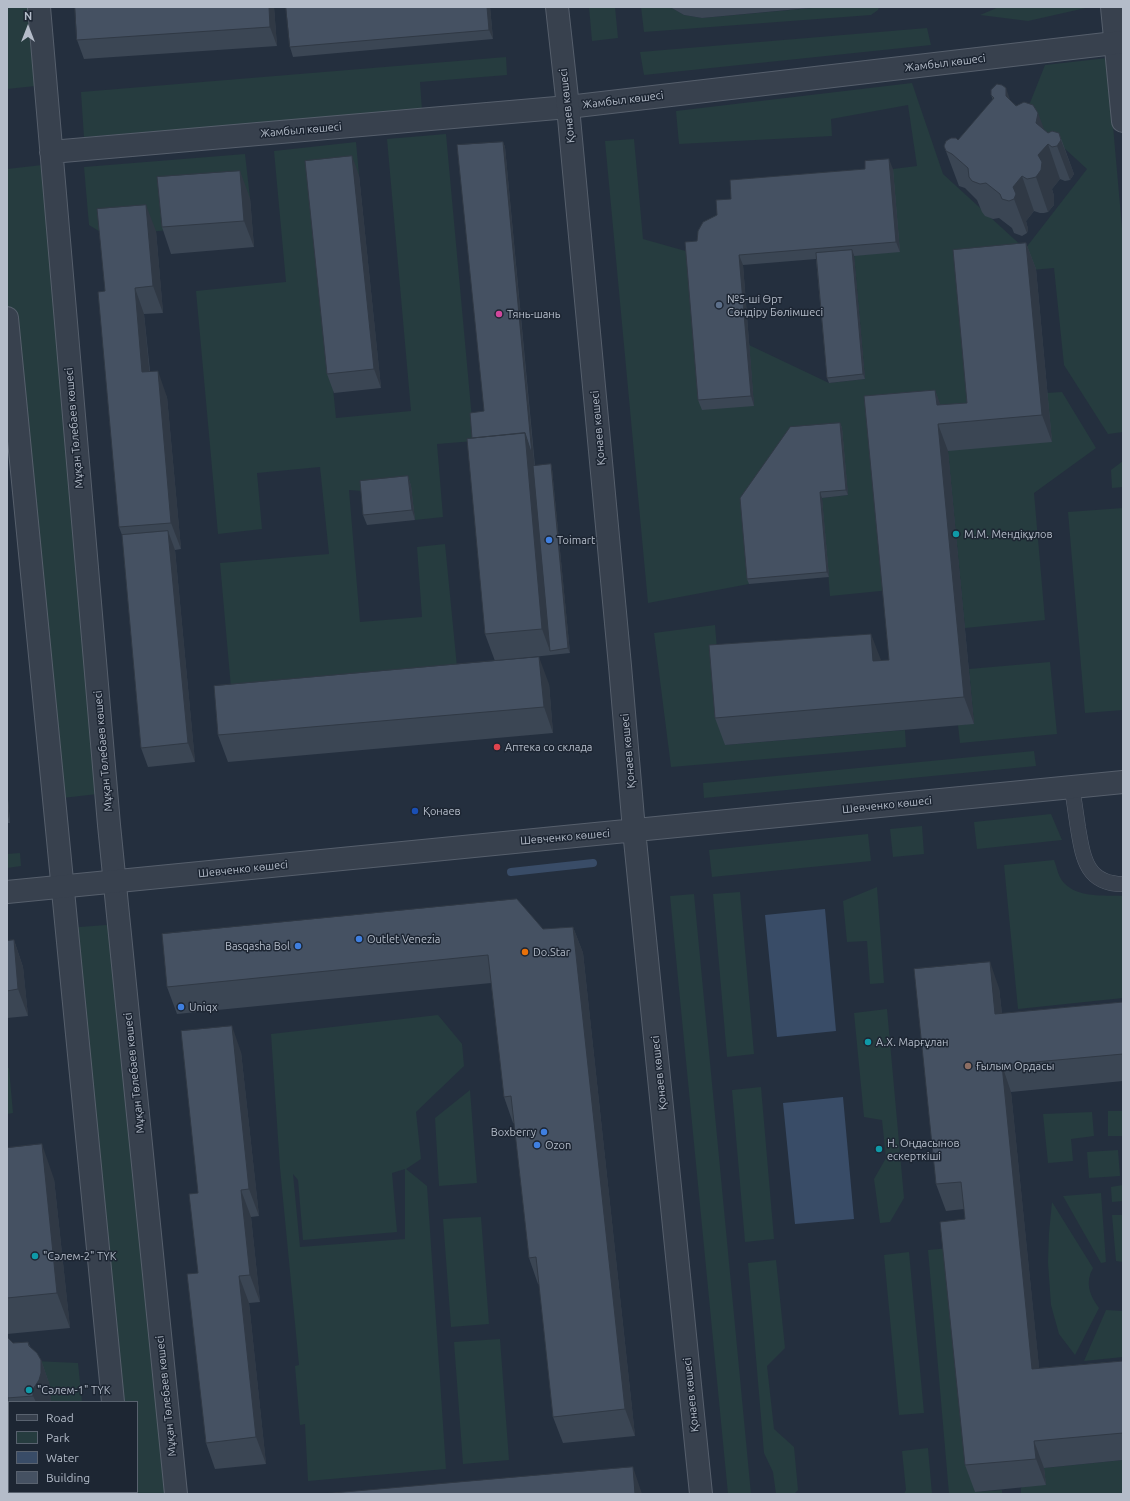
<!DOCTYPE html>
<html>
<head>
<meta charset="utf-8">
<style>
	body { margin:0 }
	#map { position:relative; width:1130px; height:1501px; overflow:hidden; background:#242f3e; font-family:Ubuntu,sans-serif }
	canvas { display:block }
	.frame { position:absolute; inset:0; border:8px solid #b4bcc9; pointer-events:none }
	.legend { position:absolute; left:8px; top:1401px; width:130px; height:92px; box-sizing:border-box; background:#1d2633; border:1px solid #59626f; margin:0; padding:5px 7px; list-style:none; font-size:12px; color:#b4bcc9 }
	.legend li { display:flex; align-items:center; gap:8px; height:20px }
	.legend b { width:20px; border:1px solid #59626f }
	.north { position:absolute; left:8px; top:8px; width:40px; height:40px; -webkit-text-stroke:3px #1d2633; paint-order:stroke; rotate:0deg; font-size:11px; font-weight:700; line-height:16px; text-align:center; color:#b4bcc9 }
	.north::after { content:''; display:block; margin:auto; width:14px; height:18px; background:#b4bcc9; clip-path:polygon(50% 0,100% 100%,50% 72%,0 100%) }
</style>
</head>
<body>
<div id="map">
<canvas width="1130" height="1501"></canvas>
<div class="frame"></div>
<ul class="legend">
<li><b style="height:5px;background:#38414e"></b>Road</li>
<li><b style="height:11px;background:#263c3f"></b>Park</li>
<li><b style="height:11px;background:#394c67"></b>Water</li>
<li><b style="height:11px;background:#455162"></b>Building</li>
</ul>
<div class="north">N</div>
</div>
<script>
const c = document.querySelector('canvas').getContext('2d');
c.lineJoin = 'round';
function paint(path, color) {
  c.fillStyle = color;
  c.fill(path, 'evenodd');
}
function strokePath(path, color, width, dash) {
  c.strokeStyle = color;
  c.lineWidth = width;
  c.lineCap = dash ? 'butt' : 'round';
  c.setLineDash(dash || []);
  c.stroke(path);
}
function drawText(font, color, halo, rows, align = 'center') {
  c.font = font + ' Ubuntu,sans-serif';
  c.lineWidth = 3;
  c.setLineDash([]);
  c.textBaseline = 'middle';
  c.strokeStyle = halo;
  c.fillStyle = color;
  for (const [text, x, y, turn = 0] of rows) {
    c.save();
    c.translate(x, y);
    c.rotate((+turn || 0) * Math.PI / 180);
    c.textAlign = isNaN(turn) ? turn : align;
    if (halo) c.strokeText(text, 0, 0);
    c.fillText(text, 0, 0);
    c.restore();
  }
}
paint(new Path2D(`
	M7 7H37L45 85 7 89Z
	M589 7H615L618 38 592 41Z
	M641 7H670L684 15 702 18 823 7H879L878 10 871 15 644 32Z
	M999 7H1090L1028 21 980 15Z
	M927 28 931 45 644 75 640 52Z
	M506 57 507 75 420 82 422 110 84 137 81 92Z
	M1107 58 1123 239V432L1108 434 1064 365 1054 268 963 276 977 430 947 432 945 417 890 590 830 596 822 498 848 495 841 428 742 503 749 584 648 603 605 141 634 139 643 239 689 252 754 406 749 345 829 383 865 379 854 255 893 169 917 166 908 105 831 119 832 136 679 144 676 111 912 83 943 174 1025 249 1087 169 1026 113 1045 65Z
	M446 134 474 441 437 444 443 517 415 520 364 491 349 490 360 622 422 617 417 547 445 544 457 667 231 688 220 563 329 554 320 467 257 473 262 529 218 534 196 291 286 282 274 151 356 142 359 175 312 180 336 418 411 411 387 139Z
	M245 154 250 198 169 230 107 236 89 225 84 167Z
	M51 164 106 793 54 799 7 318V169Z
	M1062 392 1096 448 1034 493 1045 620 965 628 948 451 1047 393Z
	M1123 461V487L1112 488 1111 470Z
	M1123 508V710L1085 713 1068 512Z
	M715 625 725 745 905 730 906 747 671 767 654 633Z
	M1050 662 1057 734 960 743 958 725 974 723 969 669Z
	M1034 751 1036 766 704 798 703 783Z
	M1051 814 1062 840 977 849 974 822Z
	M922 826 924 854 893 857 890 829Z
	M868 834 871 861 712 877 709 850Z
	M20 853 21 866 7 868V854Z
	M1054 860C1057 867 1058 877 1064 883 1078 898 1104 895 1123 896V998L1018 1009 1004 865Z
	M877 887 884 983 870 984 867 941 847 942 843 901Z
	M740 892 754 1054 727 1057 713 894Z
	M694 894 751 1494H728L670 896Z
	M119 924 176 1494H122V1492H137V1402H113L67 928Z
	M887 1009 904 1198 890 1222 880 1223 874 1179 886 1158 882 1120 864 1117 854 1013Z
	M438 1015 462 1044 464 1066 416 1112 421 1159 406 1169 427 1186 446 1469 308 1481 305 1424 300 1425 295 1366 299 1365 280 1168 271 1034ZM405 1169V1239L300 1247 293 1174 298 1180 303 1240 397 1232 392 1173Z
	M7 1068H9L13 1113 7 1114Z
	M761 1087 774 1239 745 1242 732 1090Z
	M470 1090 477 1183 439 1186 435 1118Z
	M1108 1111H1123V1136H1108Z
	M1092 1112 1094 1136 1071 1139 1073 1161 1048 1163 1043 1114Z
	M1118 1150 1120 1176 1089 1178 1087 1152Z
	M1123 1185V1201L1112 1202 1111 1187Z
	M1101 1193 1106 1262 1101 1263 1063 1196Z
	M1052 1202 1093 1268C1085 1282 1089 1295 1099 1308L1075 1355 1059 1334 1051 1305 1048 1263 1049 1233Z
	M1112 1215H1123V1262L1116 1261Z
	M481 1217 489 1324 451 1327 443 1219Z
	M949 1248 975 1492 1002 1490V1494H949L928 1250Z
	M909 1252 924 1413 899 1415 884 1255Z
	M776 1260 785 1348 767 1366 774 1429 794 1447 798 1490 794 1494H776L773 1472 764 1453 748 1263Z
	M1106 1310 1123 1311V1357L1084 1361Z
	M500 1339 509 1460 463 1464 454 1342Z
	M12 1360 78 1363 82 1402H50V1386L46 1379Z
	M7 1446H9V1492H93V1494H7Z
	M928 1448 932 1494H904L906 1490 902 1451Z
	M1123 1460V1494H1021V1488L1044 1468Z`), '#263c3f');
paint(new Path2D(`
	M825 909 836 1031 777 1037 765 915Z
	M843 1097 854 1219 795 1224 783 1103Z`), '#394c67');
strokePath(new Path2D(`
	M511 872 593 863`), '#394c67', 8);
const service = new Path2D(`
	M1072 787C1074 801 1076 814 1078 828 1083 857 1086 884 1123 884`);
const pedestrian = new Path2D(`
	M1112 7 1123 121`);
const minor = new Path2D(`
	M39 7 109 825 176 1494
	M51 152 568 107 1123 42
	M7 318 113 1402
	M122 1492V1494`);
const tertiary = new Path2D(`
	M557 7 568 107 620 666 634 830 701 1494
	M7 892 1123 782`);
strokePath(service, '#565f6c', 16);
strokePath(pedestrian, '#565f6c', 24);
strokePath(minor, '#565f6c', 24);
strokePath(tertiary, '#565f6c', 24);
strokePath(service, '#38414e', 15);
strokePath(pedestrian, '#38414e', 22);
strokePath(minor, '#38414e', 22);
strokePath(tertiary, '#38414e', 22);
paint(new Path2D(`
	M274 7 277 46 84 59 77 40Z
	M490 7 493 39 293 57 290 47Z
	M670 7H820L702 18 684 15Z
	M991 95 1010 100 1048 133H1059L1074 174 1070 180 1065 181 1060 179 1052 189 1054 196V205L1048 212 1044 213H1040L1034 211 1026 221 1028 229 1027 233 1022 236 1014 233 1012 228 999 218 993 219 985 216 982 212 977 200 965 188 959 186 944 146 958 140 993 100Z
	M503 142 505 147 535 466 551 464 552 469 570 653 495 661 485 634 472 438 484 411Z
	M893 169 900 252 854 256 865 379 829 383 827 378 816 259 743 265 754 406 702 410 698 400 697 241 717 215Z
	M359 175 381 388 334 393 327 374Z
	M250 198 254 247 171 254 162 227Z
	M156 231 163 313 144 314 150 371 167 397 181 549 175 550 195 762 148 767 141 748 122 535 119 527 105 291Z
	M1026 243 1036 269 1052 442 948 451 974 724 725 745 715 718 881 660H889L935 390 940 405 967 403Z
	M840 423 842 428 848 495 822 498 829 577 749 584 747 579Z
	M408 476 411 486 415 520 367 525 363 515Z
	M549 684 553 733 228 762 218 735Z
	M7 787 10 823H7Z
	M573 927 583 953 635 1436 563 1443 553 1417 539 1284H538L529 1258 514 1123H513L504 1097 491 983 177 1014 167 987 543 929Z
	M14 940 23 967 28 1016 7 1018V941Z
	M999 988 1002 1014 1123 1002V1081L1011 1092 1039 1368 1123 1361V1460L1044 1468 1046 1485 975 1492 965 1465V1219L964 1209 946 1211 936 1184Z
	M241 1052 259 1216 251 1217 260 1302 249 1303 266 1464 215 1469 206 1443 198 1273V1193Z
	M7 1148 54 1179 70 1328 7 1334Z
	M7 1337 13 1343 28 1342 31 1348 41 1360 50 1386 51 1399 50 1402H9V1426H7Z`), '#3b4654');
paint(new Path2D(`
	M269 7H274L277 46 270 27Z
	M487 7H490L493 39 489 30Z
	M1006 88 1018 123 1006 96Z
	M1038 113 1050 145 1048 144 1060 179 1052 189 1054 196V205L1048 212 1036 177V123Z
	M1061 140 1074 174 1070 180 1057 146Z
	M503 142 505 147 534 460 552 650 550 651 542 629 525 433Z
	M352 156 359 175 381 388 374 369Z
	M889 159 893 169 900 252 896 242Z
	M240 171 250 198 254 247 244 221Z
	M1022 176 1034 211 1026 221 1028 229 1027 233 1014 199 1013 187Z
	M146 205 156 231 163 313 153 286Z
	M1026 243 1036 269 1052 442 1042 415Z
	M852 250 854 255 865 379 863 374Z
	M739 255 743 265 754 406 751 396Z
	M135 288 144 314 152 399 142 372Z
	M158 371 167 397 181 549 171 523Z
	M935 390 945 417 937 405Z
	M840 423 842 428 848 495 846 490Z
	M938 424 948 451 974 724 964 697Z
	M551 464 552 469 570 653 568 648Z
	M408 476 411 486 415 520 412 510Z
	M820 492 822 498 829 577 827 572Z
	M168 531 175 550 195 762 188 743Z
	M871 634 881 660 873 661Z
	M539 657 549 684 553 733 544 707Z
	M7 787 10 823 7 813Z
	M573 927 583 953 635 1436 625 1409Z
	M14 940 23 967 28 1016 18 989Z
	M990 962 999 988 1005 1041 995 1014Z
	M232 1026 241 1052 259 1216 249 1189Z
	M1002 1065 1011 1092 1042 1396 1032 1369Z
	M42 1144 54 1179 70 1328 57 1293Z
	M241 1190 251 1217 260 1302 250 1275Z
	M239 1276 249 1303 266 1464 256 1437Z
	M41 1360 50 1386 51 1399 50 1402H36L33 1396V1389Z
	M1034 1441 1044 1468 1046 1485 1036 1459Z
	M633 1467 642 1494H635Z`), '#303945');
const building = new Path2D(`
	M75 7H269L270 27 77 40Z
	M286 7H487L489 30 290 47Z
	M997 84 1002 85 1006 88V96L1016 106 1024 102 1033 105 1038 113 1036 123 1048 133 1052 131 1059 133 1061 140 1057 146 1052 147 1048 144 1038 155 1042 162 1041 170 1036 177 1032 178 1027 179 1022 176 1013 187 1016 194 1014 199 1009 201 1002 199 1000 194 986 183 980 184 972 181 969 177 968 168 952 154 946 151 944 146 946 141 951 138H956L958 140 994 98 991 95V90Z
	M503 142 532 455 525 433 472 438 470 413 484 411 457 145Z
	M352 156 374 369 327 374 305 161Z
	M889 159 896 242 739 255 751 396 698 400 685 242 697 241 698 231 703 222 717 215 716 200 731 199 730 180 865 169V161Z
	M240 171 244 221 162 227 157 177Z
	M146 205 153 286 135 288 142 372 158 371 171 523 119 527 98 292 105 291 97 209Z
	M1026 243 1042 415 938 424 964 697 715 718 709 645 871 634 873 661 889 660 864 396 935 390 937 405 967 403 953 250Z
	M852 250 863 374 827 378 816 253Z
	M840 423 846 490 820 492 827 572 747 579 740 498 790 427Z
	M525 433 542 629 485 634 467 439Z
	M551 464 568 648 550 651 533 466Z
	M408 476 412 510 363 515 360 481Z
	M168 531 188 743 141 748 122 535Z
	M539 657 544 707 218 735 214 686Z
	M517 899 543 929 573 927 625 1409 553 1417 536 1257 529 1258 511 1096 504 1097 488 955 167 987 162 934Z
	M14 940 18 989 7 991V941Z
	M990 962 995 1014 1123 1002V1054L1002 1065 1032 1369 1123 1361V1433L1034 1441 1036 1459 965 1465 940 1222 965 1219 961 1182 936 1184 914 969Z
	M232 1026 249 1189 241 1190 250 1275 239 1276 256 1437 206 1443 187 1274 198 1273 189 1194 198 1193 181 1031Z
	M42 1144 57 1293 7 1298V1148Z
	M7 1337 13 1343 28 1342 29 1346 37 1353 41 1360V1373L39 1380 33 1389V1396L7 1398Z
	M633 1467 635 1494H322Z`);
paint(building, '#455162');
strokePath(building, '#303945', 1);
for (const [x, y, r, color] of [
	[719,305,4,"#5c6f8a"],
	[499,314,4,"#d1479c"],
	[956,534,4,"#0f9aa8"],
	[549,540,4,"#3f7fe0"],
	[497,747,4,"#e0444e"],
	[415,811,4,"#1a4fb4"],
	[359,939,4,"#3f7fe0"],
	[298,946,4,"#3f7fe0"],
	[525,952,4,"#e8710a"],
	[181,1007,4,"#3f7fe0"],
	[868,1042,4,"#0f9aa8"],
	[968,1066,4,"#8d6e63"],
	[544,1132,4,"#3f7fe0"],
	[537,1145,4,"#3f7fe0"],
	[879,1149,4,"#0f9aa8"],
	[35,1256,4,"#0f9aa8"],
	[29,1390,4,"#0f9aa8"]
]) {
  const dot = new Path2D();
  dot.arc(x, y, r, 0, 2 * Math.PI);
  c.fillStyle = color;
  c.fill(dot);
  strokePath(dot, '#1d2633', 1.5);
}
drawText('11px', '#b4bcc9', '#1d2633', [
	["Жамбыл көшесі",945,63,-7],
	["Жамбыл көшесі",623,100,-7],
	["Қонаев көшесі",567,106,-96],
	["Жамбыл көшесі",301,130,-5],
	["Мұқан Төлебаев көшесі",74,428,-95],
	["Қонаев көшесі",598,428,-95],
	["Мұқан Төлебаев көшесі",103,751,-95],
	["Қонаев көшесі",628,751,-95],
	["Шевченко көшесі",887,805,-6],
	["Шевченко көшесі",565,837,-5],
	["Шевченко көшесі",243,869,-6],
	["Мұқан Төлебаев көшесі",134,1073,-96],
	["Қонаев көшесі",659,1073,-96],
	["Қонаев көшесі",691,1395,-96],
	["Мұқан Төлебаев көшесі",166,1396,-96]
]);
drawText('11px', '#b4bcc9', '#1d2633', [
	["№5-ші Өрт",727,299],
	["Сөндіру Бөлімшесі",727,312],
	["Тянь-шань",507,314],
	["М.М. Мендіқұлов",964,534],
	["Toimart",557,540],
	["Аптека со склада",505,747],
	["Қонаев",423,811],
	["Outlet Venezia",367,939],
	["Basqasha Bol",290,946,"right"],
	["Do.Star",533,952],
	["Uniqx",189,1007],
	["А.Х. Марғұлан",876,1042],
	["Ғылым Ордасы",976,1066],
	["Boxberry",536,1132,"right"],
	["Н. Оңдасынов",887,1143],
	["ескерткіші",887,1156],
	["Ozon",545,1145],
	["\"Сәлем-2\" ТҮК",43,1256],
	["\"Сәлем-1\" ТҮК",37,1390]
], 'left');
</script>
</body>
</html>
